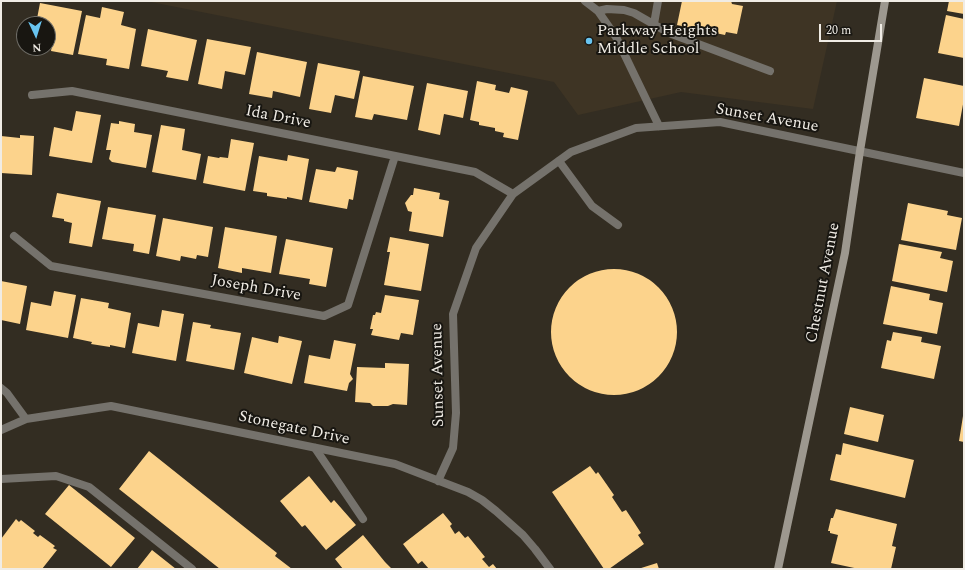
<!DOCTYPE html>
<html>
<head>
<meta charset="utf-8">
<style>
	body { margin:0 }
	#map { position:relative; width:965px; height:570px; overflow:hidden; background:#332d22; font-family:Spectral,serif }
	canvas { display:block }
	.frame { position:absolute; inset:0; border:2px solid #f0ece5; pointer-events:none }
	.north { position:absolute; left:16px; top:16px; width:40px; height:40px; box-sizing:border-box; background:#181611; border:1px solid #6e6c66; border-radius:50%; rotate:176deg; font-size:11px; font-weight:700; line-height:16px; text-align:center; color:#f0ece5 }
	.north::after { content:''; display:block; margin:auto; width:14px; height:18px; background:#68c4f0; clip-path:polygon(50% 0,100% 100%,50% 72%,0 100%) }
	.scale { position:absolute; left:819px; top:24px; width:63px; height:18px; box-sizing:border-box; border:2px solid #f0ece5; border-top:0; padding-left:5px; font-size:12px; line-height:14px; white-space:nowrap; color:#f0ece5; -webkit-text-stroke:3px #181611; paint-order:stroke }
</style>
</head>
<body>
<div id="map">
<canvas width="965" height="570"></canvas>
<div class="frame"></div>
<div class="north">N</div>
<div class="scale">20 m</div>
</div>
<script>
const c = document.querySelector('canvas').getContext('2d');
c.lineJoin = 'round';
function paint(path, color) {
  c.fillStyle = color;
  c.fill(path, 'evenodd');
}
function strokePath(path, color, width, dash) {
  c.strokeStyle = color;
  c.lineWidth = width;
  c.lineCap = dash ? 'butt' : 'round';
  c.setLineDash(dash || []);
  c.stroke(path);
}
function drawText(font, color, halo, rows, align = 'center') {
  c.font = font + ' Spectral,serif';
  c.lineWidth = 4;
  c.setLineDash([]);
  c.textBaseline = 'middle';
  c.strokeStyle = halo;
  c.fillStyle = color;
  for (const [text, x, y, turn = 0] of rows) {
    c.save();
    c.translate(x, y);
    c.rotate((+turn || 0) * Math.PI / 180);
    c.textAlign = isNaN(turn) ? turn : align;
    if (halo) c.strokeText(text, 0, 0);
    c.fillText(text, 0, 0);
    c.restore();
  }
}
paint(new Path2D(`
	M146 1H837L813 109 681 92 578 115 554 82Z`), '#3e3424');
paint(new Path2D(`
	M682 1H731L732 4 743 6 737 34 726 32 725 35 677 25Z
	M949 1H964V14L947 11Z
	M40 3 82 11 73 55 51 51 54 33 48 32V24H36Z
	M102 7 124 12 121 25 136 29 129 69 106 65 107 59 78 54 86 15 100 18Z
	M946 15 964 19V58L938 53Z
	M148 29 197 40 188 81 166 77 168 71 141 66Z
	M207 39 251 47 245 75 225 71 222 89 198 84Z
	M257 52 307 62 300 97 273 91 272 98 249 94Z
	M318 63 360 71 354 99 335 95 331 113 309 109Z
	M363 76 414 86 407 120 374 114 372 120 355 117Z
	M924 78 964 86V99L959 126 916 118Z
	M477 81 496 85 495 90 509 93 511 87 528 91 518 140 503 137 504 133 495 131V128L479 125V122L470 120Z
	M427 83 468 91 463 118 444 114 440 135 418 130Z
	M76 111 101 115 92 163 49 156 54 127 72 131Z
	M119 121 135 124 134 132 152 135 146 168 112 162 109 159 111 150H106L111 123 119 124Z
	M161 125 185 129 182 150 201 154 196 180 152 172Z
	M20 135 34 136 32 175 1 173V136L20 138Z
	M231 139 254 143 245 191 203 183 208 156 219 158 220 157 228 158Z
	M288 155 309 159 302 200 287 197V199L267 196V193L253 191 259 156 287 161Z
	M337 167 358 171 353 200 349 199 347 209 309 202 316 169 335 172Z
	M414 188 440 193 439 199 449 201 443 237 409 231 412 212 408 211 405 203 411 195H413Z
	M57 193 101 201 92 247 69 243 72 223 64 221V219L52 217Z
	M908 203 948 211 947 215 962 218 956 250 901 240Z
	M108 207 156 215 149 254 133 251 134 244 102 239Z
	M163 218 213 227 208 257 197 255 196 259 181 256 180 261 156 256Z
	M225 227 277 236 271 273 242 268V273L218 268Z
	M390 237 429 244 421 291 384 285 390 252H387Z
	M286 239 333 248 326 287 309 284 310 279 279 274Z
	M899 244 942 252 940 258 953 261 947 292 892 281Z
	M551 332a63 63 0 1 1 126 0a63 63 0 1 1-126 0Z
	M1 281 27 286 20 324 1 320Z
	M891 286 930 294 929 300 943 303 937 334 883 324Z
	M54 291 76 295 68 338 26 330 31 302 51 306Z
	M385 295 419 300 413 335 401 333 399 340 371 335 373 329H370L373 315H375L376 312 381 313Z
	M81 298 109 303 108 308 131 313 125 348 110 345V347L91 344 92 342 73 338Z
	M162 310 184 314 176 361 132 353 138 323 159 327Z
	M193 322 211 325 210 328 241 333 234 370 186 361Z
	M893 332 922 337 921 342 941 346 934 379 881 368 887 340 891 341Z
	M279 336 302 341 292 384 244 373 252 337 278 343Z
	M334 340 356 344 350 374 353 379 349 383 347 391 304 383 309 355 330 359Z
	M385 363 409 364 407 405 393 404 388 406H373L370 403 355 402 357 367 385 368Z
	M850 407 884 415 878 442 844 434Z
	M963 416H964V442L959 441Z
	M843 443 914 460 905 498 830 480 836 454 841 455Z
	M149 451 277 553 275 556 292 569H220L119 489Z
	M590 466 596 474 598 472 614 495 612 497 622 512 626 510 641 533 638 535 644 544 609 569H604L552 492Z
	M309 476 331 503 334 500 356 525 326 550 305 525 302 527 280 501Z
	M69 485 135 538 111 567 45 514Z
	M836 509 897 524 892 546 896 547 891 569H859L831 563 838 535 830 533V531H828L831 518H833Z
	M443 513 452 524 450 526 455 534 459 531 465 538 468 536 485 557 482 559 489 567 493 564 497 569H429L422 561 418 564 403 544Z
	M16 519 19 522 21 520 35 531 33 533 38 537 40 535 55 546 53 548 57 550 42 569H1V539Z
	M363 535 385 562 392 569H343L335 559Z
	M152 550 176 569H137Z
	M657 563 659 569H638Z`), '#fcd38c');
strokePath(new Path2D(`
	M585 1 598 11 616 37 659 126
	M598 11 607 9 624 10 634 13 669 33 770 71
	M654 24 658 1
	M559 161 592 206 618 225
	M315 448 363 519
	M1 479 56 476 89 487 192 569`), '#75726c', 8);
strokePath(new Path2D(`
	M32 95 72 91 475 172 513 194
	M14 236 51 266 324 316 348 305 395 156
	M1 388 7 393 26 419
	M1 430 26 419 111 406 395 464 468 492 482 500 496 511 523 535 535 549 550 569
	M438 481 453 448 456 413 453 314 476 248 513 194 571 152 636 128 720 122 964 173`), '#75726c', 8);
strokePath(new Path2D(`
	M778 569 845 253 860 151 885 1`), '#9d988f', 8);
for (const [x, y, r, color] of [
	[589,41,4,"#68c4f0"]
]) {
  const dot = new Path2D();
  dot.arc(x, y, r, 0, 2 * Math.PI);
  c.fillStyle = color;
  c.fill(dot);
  strokePath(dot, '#181611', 1.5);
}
drawText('16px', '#f0ece5', '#181611', [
	["Parkway Heights",597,32],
	["Middle School",597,50]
], 'left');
drawText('16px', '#f0ece5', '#181611', [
	["Ida Drive",278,118,11],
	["Sunset Avenue",767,119,10],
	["Chestnut Avenue",824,283,-79],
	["Joseph Drive",256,289,10],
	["Sunset Avenue",439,375,-91],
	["Stonegate Drive",294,429,12]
]);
</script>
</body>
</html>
